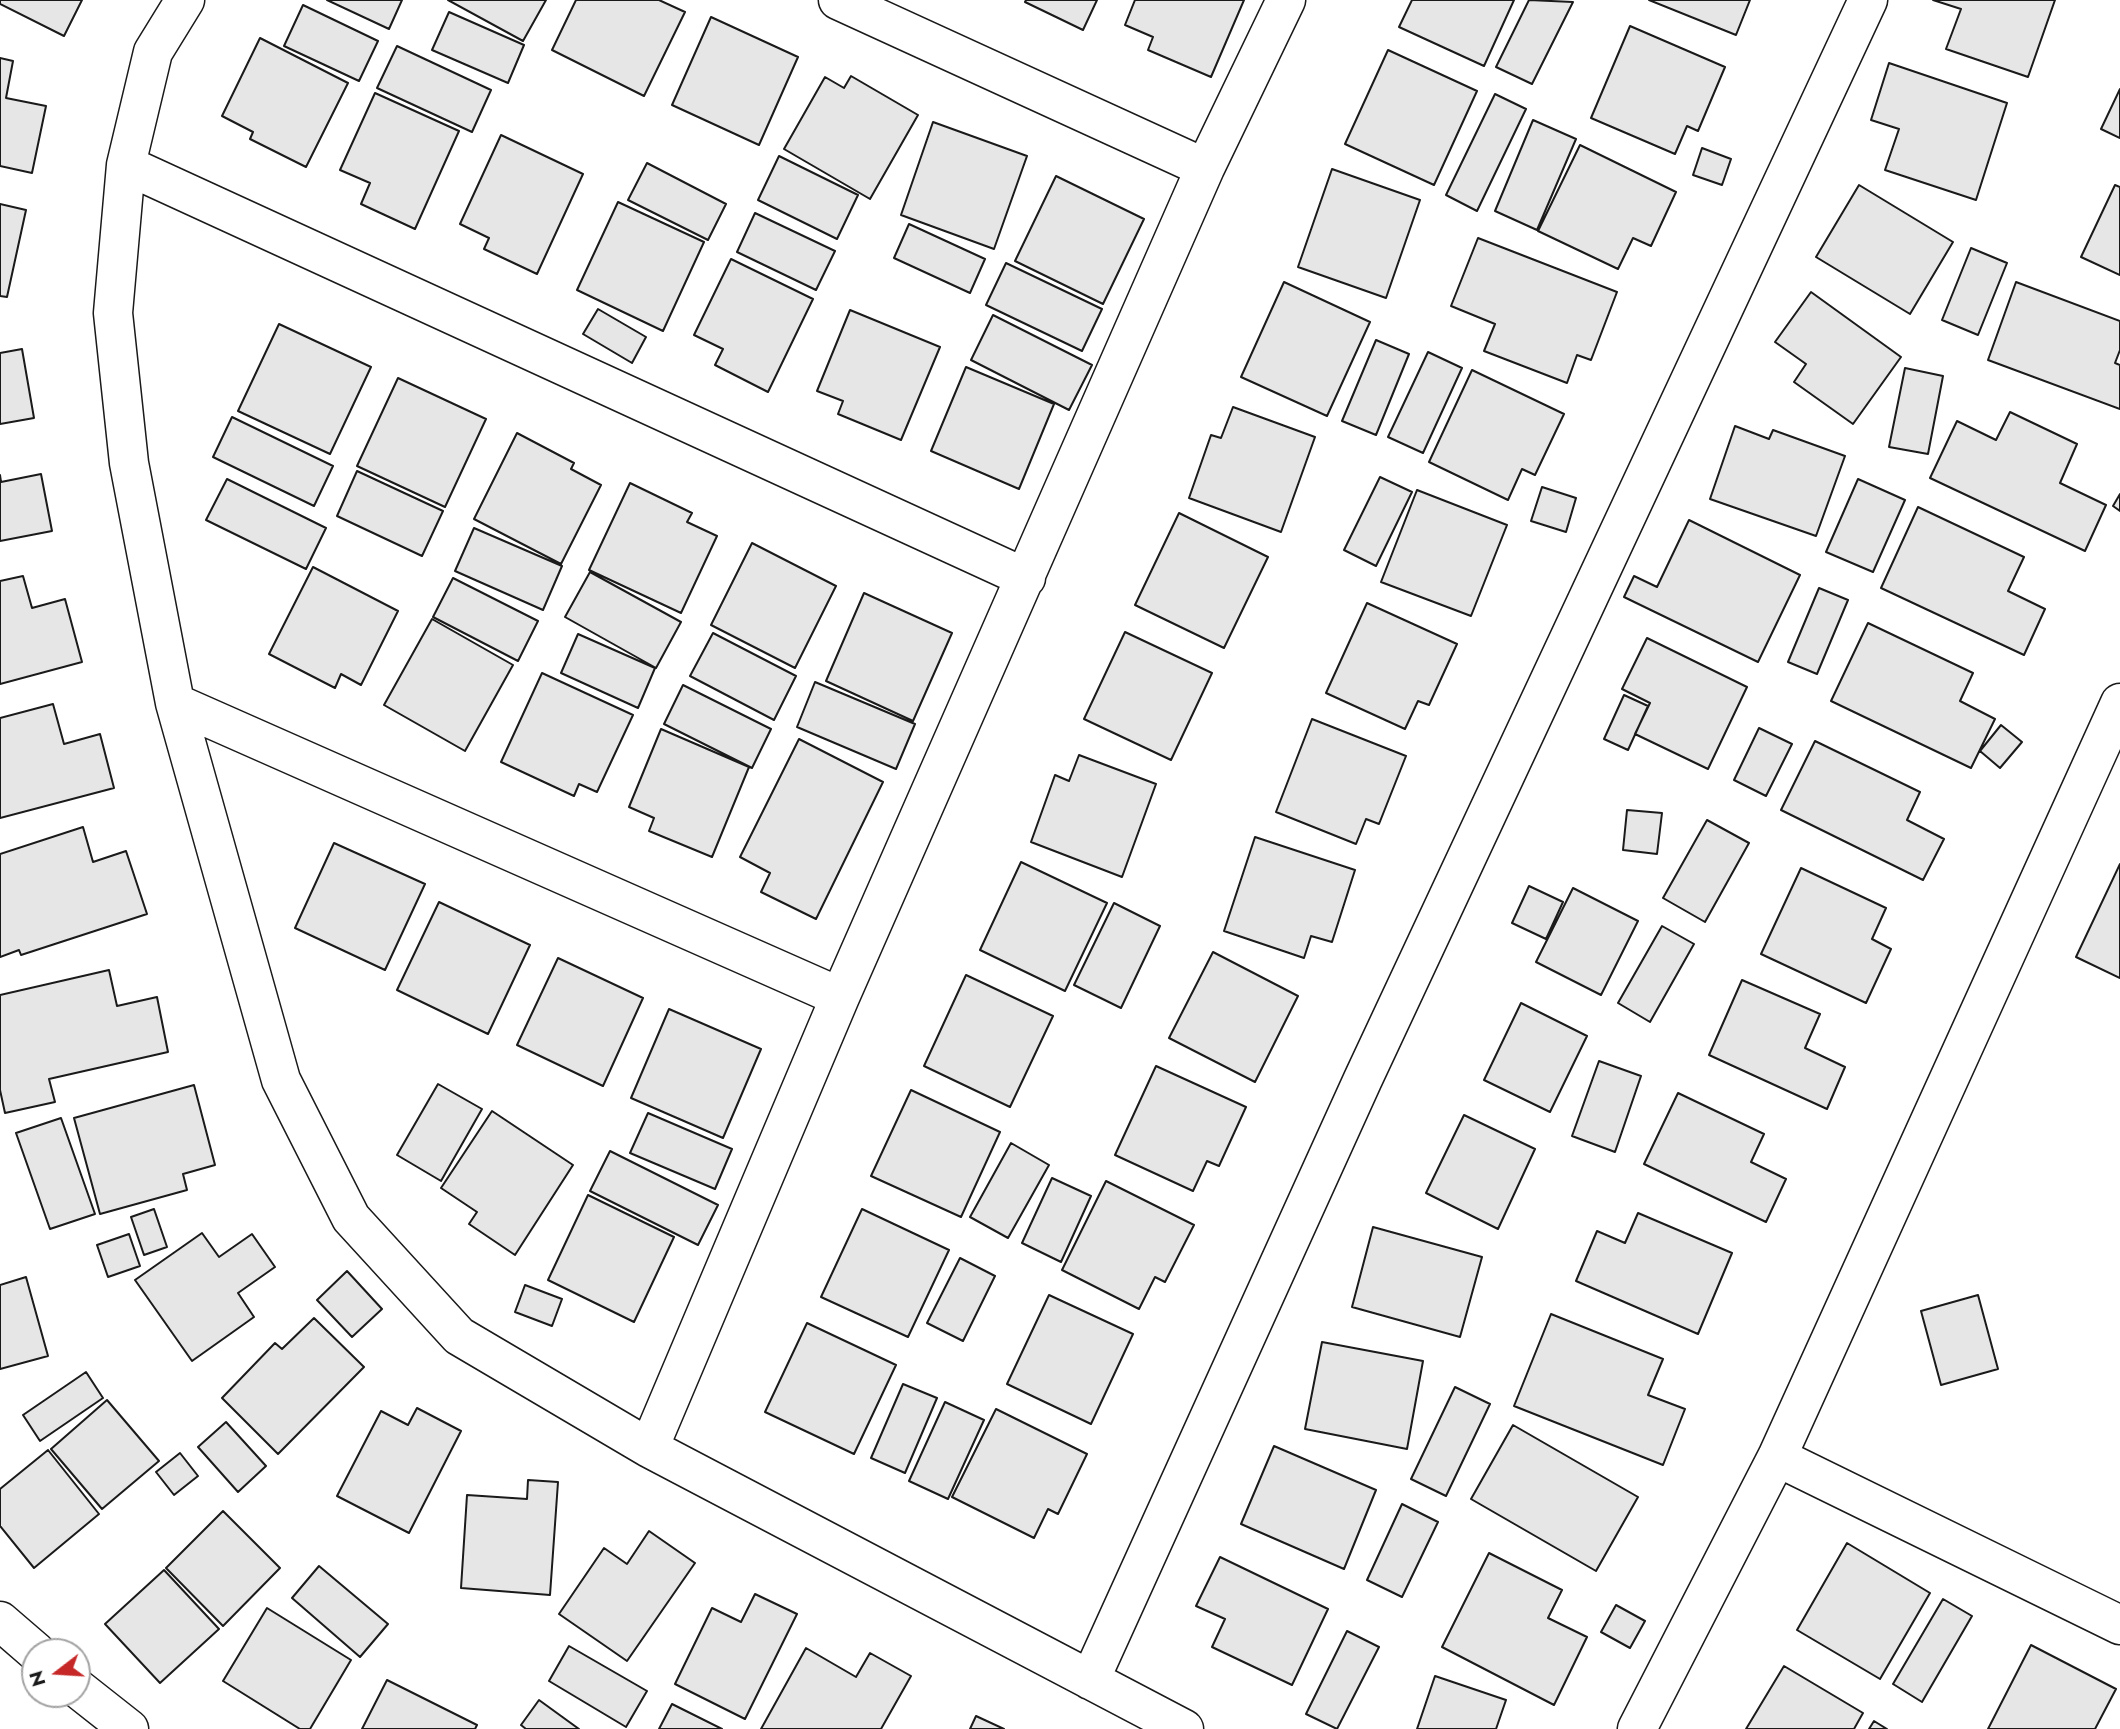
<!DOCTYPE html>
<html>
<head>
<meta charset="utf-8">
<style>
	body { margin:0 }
	#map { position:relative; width:2120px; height:1729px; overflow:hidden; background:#fff; font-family:Jost,sans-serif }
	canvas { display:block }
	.north { position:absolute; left:21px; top:1638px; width:70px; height:70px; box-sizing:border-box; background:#fff; border:2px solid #a3a3a3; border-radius:50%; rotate:253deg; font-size:19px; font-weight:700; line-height:28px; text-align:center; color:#1a1a1a }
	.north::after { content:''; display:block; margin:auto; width:24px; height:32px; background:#c62828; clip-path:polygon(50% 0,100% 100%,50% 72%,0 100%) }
</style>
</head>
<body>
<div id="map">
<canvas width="2120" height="1729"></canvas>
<div class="north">N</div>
</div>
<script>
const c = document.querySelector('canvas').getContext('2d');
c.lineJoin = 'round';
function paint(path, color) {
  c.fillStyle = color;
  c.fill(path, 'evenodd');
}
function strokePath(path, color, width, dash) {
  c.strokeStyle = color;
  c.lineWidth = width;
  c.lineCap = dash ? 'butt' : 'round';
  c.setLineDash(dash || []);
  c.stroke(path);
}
const building = new Path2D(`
	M0 0H82L64 36 0 4Z
	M327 0H402L389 29Z
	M448 0H546L523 41Z
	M576 0H659L685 12 644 96 552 50Z
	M1026 0H1097L1083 30 1025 2Z
	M1135 0H1244L1211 77 1148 50 1153 37 1125 25Z
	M1412 0H1514L1484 66 1399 27Z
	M1529 0 1573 2 1532 84 1496 67Z
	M1649 0H1750L1736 35Z
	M1933 0H2055L2028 77 1946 49 1961 9Z
	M303 5 378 41 359 81 284 46Z
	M449 12 524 45 508 83 432 50Z
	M711 17 798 57 759 145 672 105Z
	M1630 26 1725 67 1698 131 1687 126 1675 154 1591 118Z
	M260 38 348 83 306 167 250 139 253 132 222 116Z
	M397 46 491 90 472 132 377 88Z
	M1388 50 1477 91 1434 185 1345 144Z
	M0 58 13 61 6 98 46 106 32 173 0 166Z
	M1889 63 2007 103 1976 200 1885 170 1899 129 1871 120Z
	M851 76 918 115 870 199 784 149 825 77 844 88Z
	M2120 89V138L2101 129Z
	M375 93 459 131 415 229 361 204 370 183 340 170Z
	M1495 94 1526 109 1477 211 1446 195Z
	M1533 120 1576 139 1537 230 1495 211Z
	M933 122 1027 156 994 249 901 215Z
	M501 135 583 174 537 274 484 249 489 238 460 224Z
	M1580 145 1676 192 1651 246 1633 238 1618 269 1538 231Z
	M1702 148 1731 159 1722 185 1693 175Z
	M779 156 858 195 837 239 758 200Z
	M647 163 726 204 708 240 628 200Z
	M1332 169 1420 200 1386 298 1298 267Z
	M1056 176 1144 219 1103 304 1015 261Z
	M1859 185 1953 242 1910 314 1816 257Z
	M2115 185 2120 187V275L2081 257Z
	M618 202 704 242 663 331 577 290Z
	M0 204 26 210 7 297 0 296Z
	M755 213 835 251 816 290 737 252Z
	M909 224 985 259 970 293 894 258Z
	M1478 238 1617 292 1591 360 1577 355 1567 383 1484 351 1495 324 1451 306Z
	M1971 248 2007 263 1978 335 1942 320Z
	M731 259 813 299 768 392 715 365 723 349 694 335Z
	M1006 263 1102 309 1082 351 986 305Z
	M1284 282 1370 322 1327 416 1241 377Z
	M2016 282 2120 321V350L2115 363 2120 365V409L1988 360Z
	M1811 292 1901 357 1853 424 1794 382 1806 364 1775 342Z
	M598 309 646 337 632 363 583 334Z
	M850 310 940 347 901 440 838 414 843 401 817 391Z
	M993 315 1092 365 1069 410 971 360Z
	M279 324 371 367 330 454 238 411Z
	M1376 340 1409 354 1376 435 1342 421Z
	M22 349 34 418 0 424V353Z
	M1428 352 1462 368 1423 453 1388 437Z
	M966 367 1054 404 1019 489 931 451Z
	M1905 368 1943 376 1928 454 1889 447Z
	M1472 370 1564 414 1535 475 1522 469 1508 500 1429 462Z
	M398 378 486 419 445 507 357 466Z
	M1233 407 1315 437 1281 532 1189 498 1211 435 1221 438Z
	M2010 412 2077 444 2060 483 2106 505 2085 551 1930 478 1957 421 1996 440Z
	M232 417 333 466 314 506 213 457Z
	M1735 426 1769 439 1773 430 1845 456 1816 536 1710 499Z
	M517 433 574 463 571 469 601 485 561 564 474 519Z
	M357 471 443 511 422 556 337 516Z
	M41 474 52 531 0 541V475L1 482Z
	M1380 477 1412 492 1376 566 1344 550Z
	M227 479 326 528 306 569 206 520Z
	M1858 479 1905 500 1873 572 1826 552Z
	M630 483 692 513 687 522 717 536 681 613 589 570Z
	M1542 487 1576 498 1566 532 1531 521Z
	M1417 490 1507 525 1471 616 1381 582Z
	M2120 494V511L2113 506Z
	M1918 507 2024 557 2008 591 2045 609 2024 655 1881 588Z
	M1179 513 1268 557 1224 648 1135 605Z
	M1689 520 1800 575 1758 662 1624 597 1634 576 1657 587Z
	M474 528 562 566 543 610 455 571Z
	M752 543 836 586 795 668 711 625Z
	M313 567 398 611 361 685 341 674 335 688 269 654Z
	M590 572 681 622 656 668 565 617Z
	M23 576 32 608 65 599 82 662 0 684V581Z
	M453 578 538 621 518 661 433 617Z
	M1819 588 1848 600 1817 674 1788 662Z
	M864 593 952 633 913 721 826 681Z
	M1367 603 1457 644 1429 705 1418 701 1405 729 1326 693Z
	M432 619 513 665 465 751 384 705Z
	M1868 623 1973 673 1960 701 1995 719 1971 768 1831 701Z
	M1125 632 1212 673 1171 760 1084 719Z
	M713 633 796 676 774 720 690 676Z
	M578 634 655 668 638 708 561 673Z
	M1647 638 1747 687 1708 769 1635 734 1650 703 1622 689Z
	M542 673 633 715 597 792 579 784 574 796 501 762Z
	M815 682 915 724 896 769 797 727Z
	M683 685 771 729 752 768 664 724Z
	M1624 695 1648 706 1628 750 1604 739Z
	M53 704 64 744 100 734 114 788 0 818V718Z
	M1312 719 1406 756 1379 824 1366 819 1356 844 1276 812Z
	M2001 725 2022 742 2000 768 1980 751Z
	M1759 728 1792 744 1766 796 1734 780Z
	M661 729 749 767 712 857 649 831 654 818 629 807Z
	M799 739 883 782 816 919 761 892 770 873 740 857Z
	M1815 741 1920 792 1907 820 1944 839 1923 880 1781 810Z
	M1079 755 1156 784 1122 877 1031 842 1055 775 1069 781Z
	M1627 810 1662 813 1657 854 1623 850Z
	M1707 820 1749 843 1705 922 1663 898Z
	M83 827 93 862 126 851 147 914 21 955 19 950 0 957V854Z
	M1255 837 1355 870 1332 942 1311 936 1304 958 1224 931Z
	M334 843 425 884 385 970 295 928Z
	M1021 862 1107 903 1065 991 980 950Z
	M2120 864V978L2076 957Z
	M1801 868 1886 908 1872 939 1891 949 1866 1003 1761 954Z
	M1529 886 1563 902 1546 939 1512 923Z
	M1573 888 1638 921 1601 995 1536 962Z
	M439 902 530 945 488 1034 397 990Z
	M1114 903 1160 926 1121 1008 1074 985Z
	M1662 926 1694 944 1650 1022 1618 1003Z
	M1213 952 1298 996 1255 1082 1169 1038Z
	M558 958 643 998 603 1086 517 1045Z
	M109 970 117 1006 157 997 168 1052 49 1079 55 1102 5 1113 0 1090V995Z
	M966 975 1053 1016 1010 1107 924 1066Z
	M1742 980 1820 1014 1805 1048 1845 1067 1827 1109 1709 1055Z
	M1521 1003 1587 1036 1550 1112 1484 1080Z
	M669 1009 761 1049 723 1138 631 1098Z
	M1599 1061 1641 1076 1615 1152 1572 1136Z
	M1156 1066 1246 1107 1219 1166 1207 1161 1193 1191 1115 1155Z
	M438 1084 482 1109 441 1181 397 1155Z
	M194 1085 215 1165 183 1174 187 1190 100 1214 74 1118Z
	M911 1090 1000 1132 961 1217 871 1176Z
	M1678 1093 1764 1134 1751 1162 1786 1179 1766 1222 1644 1164Z
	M492 1111 573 1165 515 1255 469 1224 477 1212 441 1188Z
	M648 1113 732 1149 715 1189 630 1153Z
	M1464 1115 1535 1149 1498 1229 1426 1193Z
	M61 1118 95 1214 50 1229 16 1133Z
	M1011 1143 1049 1165 1008 1238 970 1217Z
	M610 1151 718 1205 698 1245 590 1191Z
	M1052 1178 1091 1196 1061 1262 1022 1243Z
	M1106 1181 1194 1225 1165 1282 1155 1277 1139 1309 1062 1270Z
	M588 1195 674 1237 634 1322 548 1280Z
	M154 1209 167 1247 144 1255 131 1217Z
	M862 1209 949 1250 908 1337 821 1297Z
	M1638 1213 1732 1253 1698 1334 1576 1281 1597 1231 1625 1243Z
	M1373 1227 1482 1257 1460 1337 1352 1307Z
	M202 1233 219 1257 252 1234 275 1267 238 1293 254 1317 192 1361 135 1280Z
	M129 1234 140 1266 108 1277 97 1245Z
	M960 1258 995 1276 963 1341 927 1323Z
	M347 1271 382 1309 352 1337 317 1300Z
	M26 1277 48 1356 0 1369V1285Z
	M525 1285 562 1299 552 1326 515 1312Z
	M1049 1295 1133 1334 1091 1424 1007 1384Z
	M1978 1295 1998 1369 1941 1385 1921 1311Z
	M1551 1314 1663 1359 1648 1395 1685 1409 1663 1465 1514 1406Z
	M314 1318 364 1367 278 1454 222 1398 275 1343 282 1349Z
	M807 1323 896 1365 854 1454 765 1412Z
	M1322 1342 1423 1361 1407 1449 1305 1429Z
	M86 1372 103 1398 40 1441 23 1415Z
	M903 1384 937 1398 905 1473 871 1458Z
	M1455 1387 1490 1404 1446 1496 1411 1479Z
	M107 1400 159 1461 102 1509 51 1449Z
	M945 1402 984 1420 948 1499 909 1481Z
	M417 1408 461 1431 409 1533 337 1496 381 1411 408 1425Z
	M996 1409 1087 1454 1058 1514 1048 1509 1034 1538 952 1497Z
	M226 1422 266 1466 238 1492 198 1447Z
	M1513 1425 1638 1497 1596 1571 1471 1499Z
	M1274 1446 1376 1490 1344 1569 1241 1524Z
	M48 1450 99 1514 34 1568 0 1526V1489Z
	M180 1453 198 1476 174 1495 156 1472Z
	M528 1480 558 1482 550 1595 461 1588 467 1495 527 1499Z
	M1402 1504 1438 1522 1402 1597 1367 1580Z
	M223 1511 280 1568 223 1626 166 1568Z
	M649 1531 695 1563 627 1661 559 1614 604 1548 627 1564Z
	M1847 1543 1930 1593 1880 1679 1797 1630Z
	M1489 1553 1562 1590 1548 1618 1587 1637 1554 1705 1442 1647Z
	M1220 1557 1328 1609 1292 1685 1212 1647 1225 1619 1196 1606Z
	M319 1566 388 1624 360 1657 292 1598Z
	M164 1570 219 1629 160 1683 105 1624Z
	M755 1594 797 1614 745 1719 675 1684 712 1608 741 1622Z
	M1943 1599 1972 1616 1922 1702 1893 1684Z
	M1616 1605 1645 1621 1630 1648 1601 1632Z
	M267 1608 351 1660 310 1729H300L223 1681Z
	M1347 1631 1379 1647 1337 1729 1306 1714Z
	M2031 1645 2116 1689 2095 1729H1988Z
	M569 1646 647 1691 626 1727 549 1681Z
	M806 1648 856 1677 870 1653 911 1676 881 1729H761Z
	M1784 1666 1863 1713 1854 1729H1746Z
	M1435 1676 1506 1700 1496 1729H1417Z
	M387 1680 477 1725 475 1729H362Z
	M539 1700 579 1729H526L521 1725Z
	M672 1704 722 1729H659Z
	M976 1716 1004 1729H970Z
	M1874 1721 1887 1729H1869Z`);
paint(building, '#e6e6e6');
strokePath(building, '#1a1a1a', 2);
const minor = new Path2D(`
	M185 0 153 52 126 165 113 313 129 463 175 703 281 1080 351 1218 459 1336 649 1448 1184 1729
	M838 0 1205 168
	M126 165 1026 578
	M175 703 840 997
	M649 1448 840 997 1205 168 1286 0
	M1777 1457 2120 1625
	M0 1621 36 1652
	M1090 1680 1363 1079 1868 0
	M77 1688 129 1729
	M1637 1729 1777 1457 2120 703`);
strokePath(minor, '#1a1a1a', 41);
strokePath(minor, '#fff', 38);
</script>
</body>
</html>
